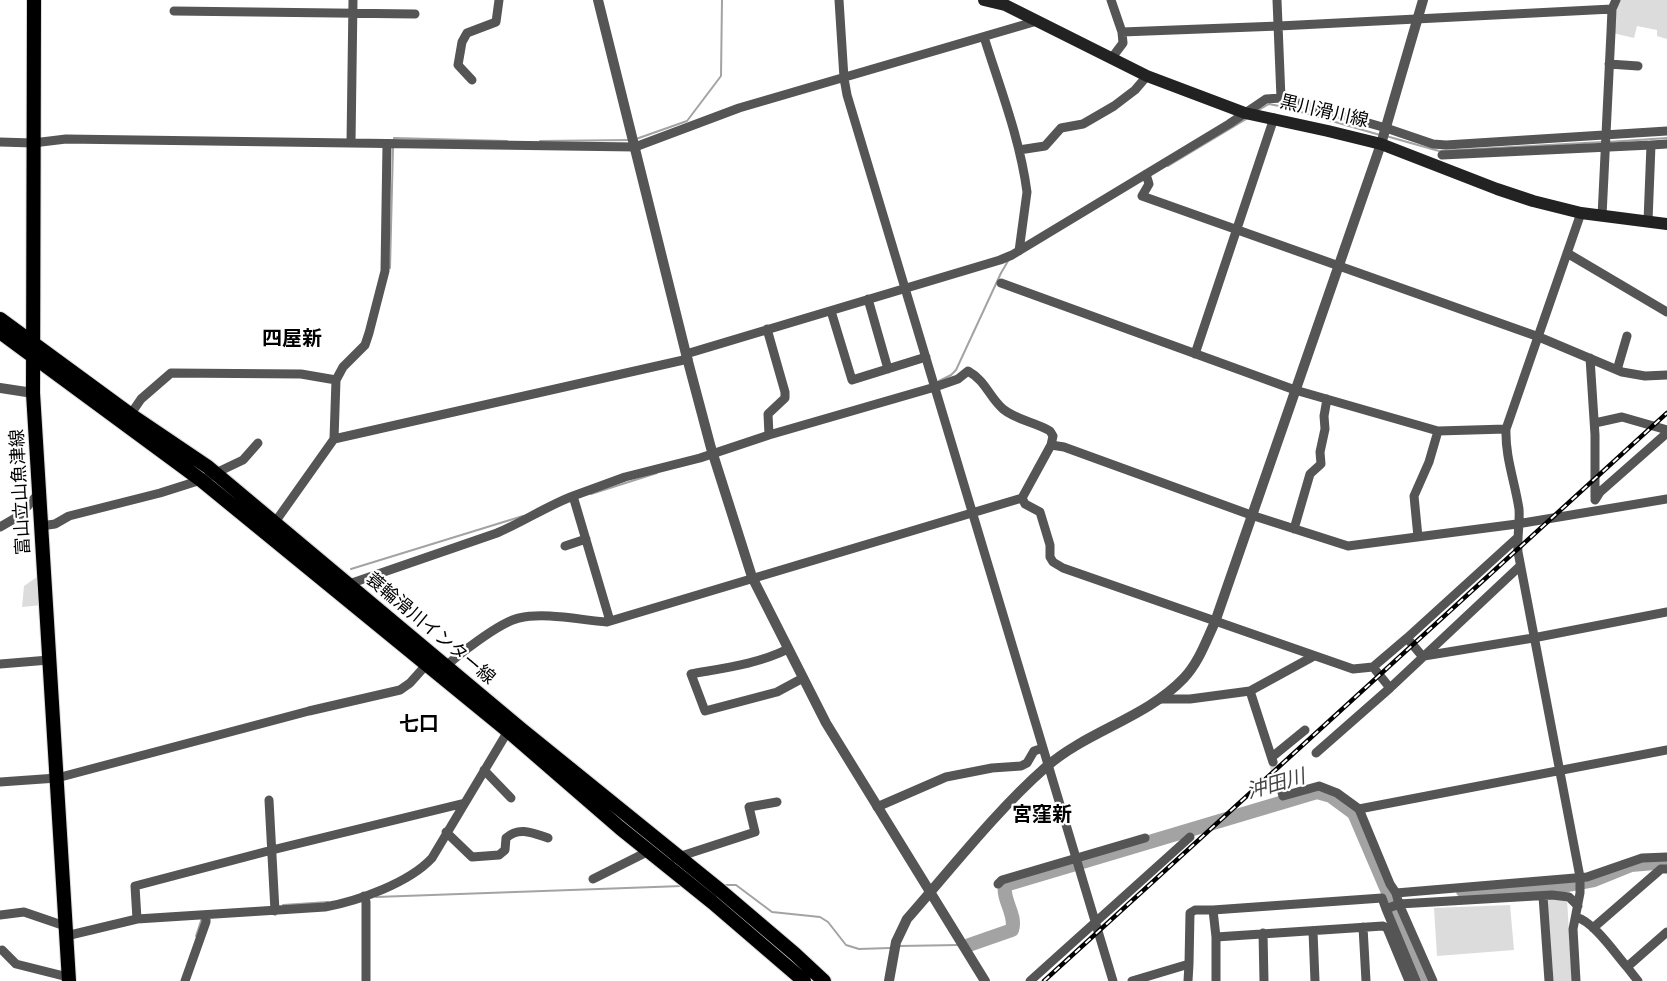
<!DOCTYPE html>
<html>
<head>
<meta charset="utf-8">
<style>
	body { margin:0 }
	canvas { display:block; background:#fff }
</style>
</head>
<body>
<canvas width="1667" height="981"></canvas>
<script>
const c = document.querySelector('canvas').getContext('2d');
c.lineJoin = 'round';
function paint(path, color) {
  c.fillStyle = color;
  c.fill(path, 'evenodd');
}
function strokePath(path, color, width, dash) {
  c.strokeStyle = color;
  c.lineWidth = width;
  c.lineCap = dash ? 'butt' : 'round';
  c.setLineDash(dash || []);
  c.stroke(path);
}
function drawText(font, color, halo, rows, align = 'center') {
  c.font = font + ' "Space Grotesk","Noto Sans JP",sans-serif';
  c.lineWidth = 4.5;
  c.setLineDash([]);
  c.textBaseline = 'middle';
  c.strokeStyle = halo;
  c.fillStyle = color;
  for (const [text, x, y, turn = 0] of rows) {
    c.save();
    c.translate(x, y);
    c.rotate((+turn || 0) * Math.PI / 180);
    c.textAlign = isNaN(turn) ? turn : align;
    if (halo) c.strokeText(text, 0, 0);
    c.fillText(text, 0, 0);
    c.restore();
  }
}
paint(new Path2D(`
	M1619 0H1667V39L1657 36V30L1637 26 1634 38 1613 33 1614 19Z
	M40 575 42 605 22 607 24 586Z
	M1547 898 1567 899 1572 981H1552Z
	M1510 905 1514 950 1437 956 1434 908Z`), '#dcdcdc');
strokePath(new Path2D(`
	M1257 111 1269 104 1284 107 1380 135
	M1386 136 1439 151 1603 142
	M636 139 687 121 721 76 722 0
	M540 141 630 140
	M394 142V138L507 141
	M1608 142 1667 138
	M1168 166 1248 118
	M390 268 393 148
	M939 381 951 375 956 370 1001 273 1008 261
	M591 494 657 473
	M351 569 523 516
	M724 885H736L772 912 820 917 828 922 846 945 859 949 890 948
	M376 897 682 886
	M283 905 328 902
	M196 936 202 918
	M899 946 959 945`), '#a3a3a3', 2);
strokePath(new Path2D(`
	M1463 891 1567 885 1594 880 1631 865 1667 862
	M969 945 1012 930C1017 915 1002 900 1005 885L1317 792 1331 796 1354 813 1426 981`), '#a3a3a3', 14);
strokePath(new Path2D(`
	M1273 762 1279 781`), '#d9d9d9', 9, [9, 4.5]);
const primary = new Path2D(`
	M34 0 33 393 69 981
	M0 319 131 415 208 467 521 729 721 891 795 954 824 981
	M0 332 201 480 508 731 620 828 712 902 804 981`);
strokePath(primary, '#dbdbdb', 16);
strokePath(new Path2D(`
	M839 0 844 78 847 95 1113 981
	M1111 0 1122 32 1123 43 1111 59
	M174 11 415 14
	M1122 32 1279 26 1612 9
	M984 37C1000 88 1020 139 1027 192L1019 251
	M1609 64 1638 66
	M472 80 458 65 462 42 467 33 496 22 499 0
	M1281 98 1386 128 1433 144 1446 145 1667 131
	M0 142 33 143 66 139 635 147 739 108 1037 21
	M351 143 353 0
	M1651 145 1667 144
	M1019 150 1045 146 1061 128 1083 124 1114 106 1135 90 1147 76
	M1442 155 1651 145 1648 221
	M1146 174 1149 184 1142 196 1539 337 1622 372 1645 376 1667 375
	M1602 216 1611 32 1612 9 1616 0
	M1567 253 1667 312
	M1001 283 1295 390 1438 431 1506 429
	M868 299 888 369
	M831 311 852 380 926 357
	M686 354 1000 260 1012 255 1229 124 1266 99 1281 98 1277 0
	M1195 354 1274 118
	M1590 358 1595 435V498
	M1617 370 1627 336
	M128 418 141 399 171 373 301 374 336 380
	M1595 423 1622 417 1667 430
	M769 435 935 387 958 379 968 371C986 381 989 397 1003 409 1016 420 1035 422 1050 431L1053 436 1051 445
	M334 439 688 359
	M573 496 625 477 700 458 769 435 768 414 785 398V392L767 329
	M1022 498 1025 504 1040 512 1050 545V557L1053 562 1063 568 1353 669 1373 667 1407 638 1423 657
	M1595 500 1600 492 1667 433
	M273 525 334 439 336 380 343 367 365 345 369 333 385 271 387 144
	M41 526 55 524 69 516 160 493 201 480 243 460 258 443
	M0 527 19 516 39 493
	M1294 529 1310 474 1321 464 1320 452 1325 429 1324 416 1327 399
	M1418 537 1414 496 1429 462 1438 431
	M565 546 586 539
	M349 584 497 533C523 522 547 506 573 496L610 621
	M1407 638 1517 538
	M788 649C758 664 724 668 691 674L705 711 777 692 803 678
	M1424 656 1533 638 1667 612
	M0 664 49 660
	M1373 667 1390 688
	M442 670C456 656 500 622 519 618 545 612 580 620 607 622L1022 498 1051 445 1064 447 1251 515 1348 546 1517 524 1667 499
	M1250 691 1273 762
	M1161 699H1190L1250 691 1314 656
	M1316 753 1390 688 1520 566
	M1272 757 1305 730
	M484 770 511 798
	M1279 781 1283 796 1319 786 1337 793 1359 809 1390 884 1396 893
	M0 782 57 778 309 711 400 690 410 683 427 664
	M269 800 275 911
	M877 807 946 777 992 768 1021 766 1027 763 1034 751 1043 748
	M1359 809 1667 750
	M446 832 472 857 499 855 505 850 506 838C519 826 533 833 548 838
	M675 858 755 832 749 807 777 802
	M593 879 649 851
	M998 884 1002 880 1145 838
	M364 896 366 902V981
	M1543 896 1549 981
	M1578 906 1569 897 1552 895 1399 904 1396 893 1587 877 1642 858 1667 857
	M1213 910 1382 898 1386 909
	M0 915 24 912 65 926
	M1576 917C1594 922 1614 952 1627 967L1667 932
	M137 919 135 886 272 850 465 803
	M1363 927 1366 981
	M1593 928 1661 869H1667
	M1313 931 1315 981
	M1263 933 1264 981
	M66 936 137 919 325 907C358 901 409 883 432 858L508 731
	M1216 937 1383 926 1387 928 1409 981
	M2 950 16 964 68 977
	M1627 967 1638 981
	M185 981 206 922V915
	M1030 981 1190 837
	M1132 981 1189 964 1190 913 1195 910H1213L1216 937V981
	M1188 981 1189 964
	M1416 981 1386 909 1399 904 1433 981
	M1576 981 1573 929 1580 893V877L1518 552C1517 538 1520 522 1519 509 1515 482 1505 457 1506 429L1581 213`), '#555', 9);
strokePath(new Path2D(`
	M598 0 686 354 711 448 752 577 826 723 985 981
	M0 388 33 393
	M889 981 896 942 907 919C951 869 996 811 1046 767 1087 731 1146 718 1184 678 1199 662 1206 641 1215 622L1381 144 1423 0`), '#555', 10);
strokePath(new Path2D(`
	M984 0 1005 5 1147 76 1245 113 1328 131 1381 144 1497 189 1533 201 1581 213 1667 224`), '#222', 12);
strokePath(primary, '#000', 14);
const rail = new Path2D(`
	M1044 981 1667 413`);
strokePath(rail, '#000', 4.5);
strokePath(rail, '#fff', 2, [7]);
drawText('18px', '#000', '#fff', [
	["黒川滑川線",1324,112,13],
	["富山立山魚津線",21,492,-93],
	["蓑輪滑川インター線",430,629,40]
]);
drawText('bold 20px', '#000', '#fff', [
	["四屋新",292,340],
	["七口",419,725],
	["宮窪新",1042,816]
]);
drawText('italic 20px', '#444', '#fff', [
	["沖田川",1276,785,-16]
]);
</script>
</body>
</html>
